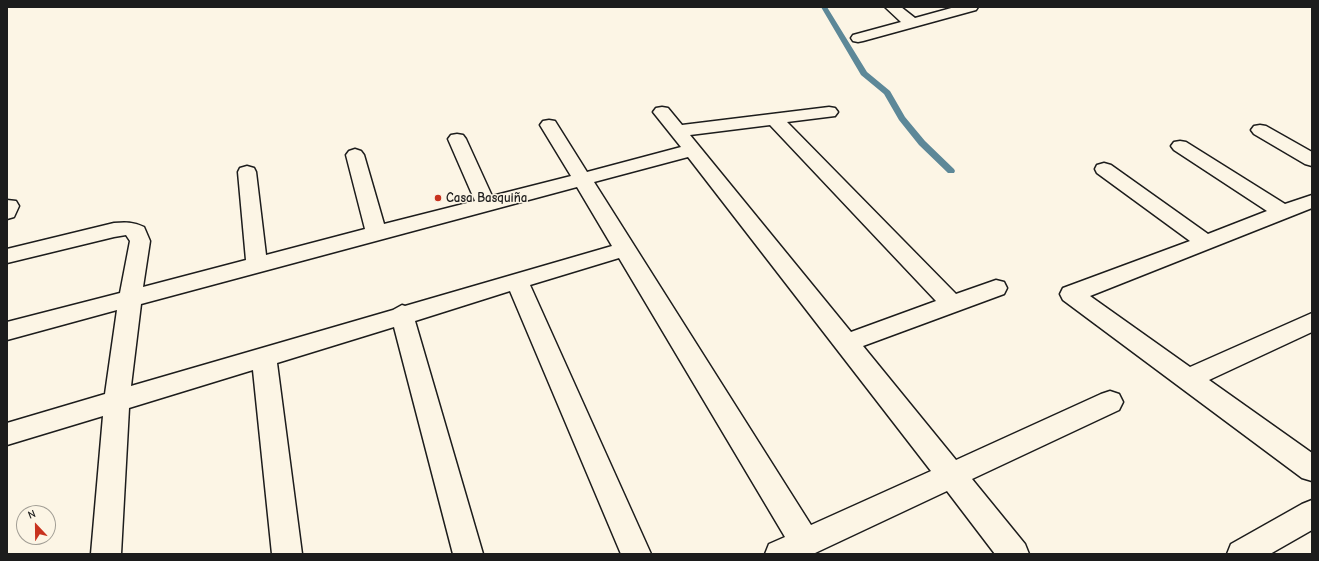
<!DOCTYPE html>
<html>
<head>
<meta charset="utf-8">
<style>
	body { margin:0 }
	#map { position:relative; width:1319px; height:561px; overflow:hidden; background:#fcf5e5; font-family:"Comic Neue",sans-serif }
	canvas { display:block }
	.frame { position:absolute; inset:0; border:8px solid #1c1c1c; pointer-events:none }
	.north { position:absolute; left:16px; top:505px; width:40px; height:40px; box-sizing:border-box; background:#fcf5e5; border:1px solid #a29e95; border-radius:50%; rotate:338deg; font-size:11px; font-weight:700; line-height:16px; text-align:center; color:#1c1c1c }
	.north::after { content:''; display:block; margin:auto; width:14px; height:18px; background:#c8321e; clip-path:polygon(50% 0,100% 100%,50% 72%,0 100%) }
</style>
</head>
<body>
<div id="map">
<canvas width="1319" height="561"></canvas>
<div class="frame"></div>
<div class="north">N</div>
</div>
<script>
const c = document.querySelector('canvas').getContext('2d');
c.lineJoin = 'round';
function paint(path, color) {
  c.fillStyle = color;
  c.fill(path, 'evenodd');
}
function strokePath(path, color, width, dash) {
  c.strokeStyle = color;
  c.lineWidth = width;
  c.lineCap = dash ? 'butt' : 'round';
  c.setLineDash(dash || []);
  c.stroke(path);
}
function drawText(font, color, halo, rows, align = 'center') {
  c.font = font + ' "Comic Neue",sans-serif';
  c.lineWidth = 3;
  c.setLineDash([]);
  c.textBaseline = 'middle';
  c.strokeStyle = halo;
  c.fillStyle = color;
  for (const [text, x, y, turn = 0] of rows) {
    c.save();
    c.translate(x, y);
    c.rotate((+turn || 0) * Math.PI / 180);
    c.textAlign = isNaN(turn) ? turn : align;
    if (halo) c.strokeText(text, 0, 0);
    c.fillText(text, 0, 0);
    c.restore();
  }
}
paint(new Path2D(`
	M821 7H827L867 72 890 91 905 117 925 141 954 169 955 171 954 173H948L919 145 899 120 884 94 861 75Z`), '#5d8898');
const minor = new Path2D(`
	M885 7H901L915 18 955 7H978L976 10 863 41 858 42 853 41 851 38 853 35 901 22Z
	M662 107 668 108 682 125 829 107 835 108 838 112 835 116 787 122 956 294 996 280 1004 282 1007 288 1004 294 863 346 956 460 1101 394 1110 391 1119 394 1123 402 1119 410 972 479 1025 544 1029 554H995L947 491 813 554H765L769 544 785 537 619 258 530 285 651 554H621L510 291 415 321 483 554H453L394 327 277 363 302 554H272L253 370 129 408 121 554H91L103 416 7 445V423L105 394 117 310 7 340V322L120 293 130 241 126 235 114 237 7 263V249L114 223C126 222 133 222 144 227L150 241 143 287 246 260 238 172 240 168 247 166 254 168 256 172 266 255 365 229 346 155 349 151 355 149 361 151 364 155 384 224 475 201 448 139 451 135 457 134 463 135 466 139 492 196 571 176 540 125 543 121 549 120 555 121 587 172 681 147 653 112 656 108ZM770 125 936 301 851 332 690 135ZM688 157 931 471 811 525 594 182ZM577 187 612 246 405 306 402 305 393 310 131 386 141 304Z
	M1260 125 1266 126 1312 152V166L1305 164 1254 134 1251 130 1254 126Z
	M1180 141 1186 142 1285 204 1312 195V208L1090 296 1190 367 1312 313V332L1209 380 1312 453V481L1302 478 1063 300 1060 294 1063 288 1190 241 1097 173 1095 169 1097 165 1104 163 1111 165 1208 234 1267 211 1174 150 1171 146 1174 142Z
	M7 200 16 201 19 206 14 217 7 219Z
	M1312 500V530L1270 554H1227L1231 544 1302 504Z`);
strokePath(minor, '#1c1c1c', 3);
paint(minor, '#fcf5e5');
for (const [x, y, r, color] of [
	[438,198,4,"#c8321e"]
]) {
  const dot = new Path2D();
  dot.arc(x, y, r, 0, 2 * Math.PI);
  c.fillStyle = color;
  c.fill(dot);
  strokePath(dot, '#fcf5e5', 1.5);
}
drawText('bold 13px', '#1c1c1c', '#fcf5e5', [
	["Casa Basquiña",446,198]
], 'left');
</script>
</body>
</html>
